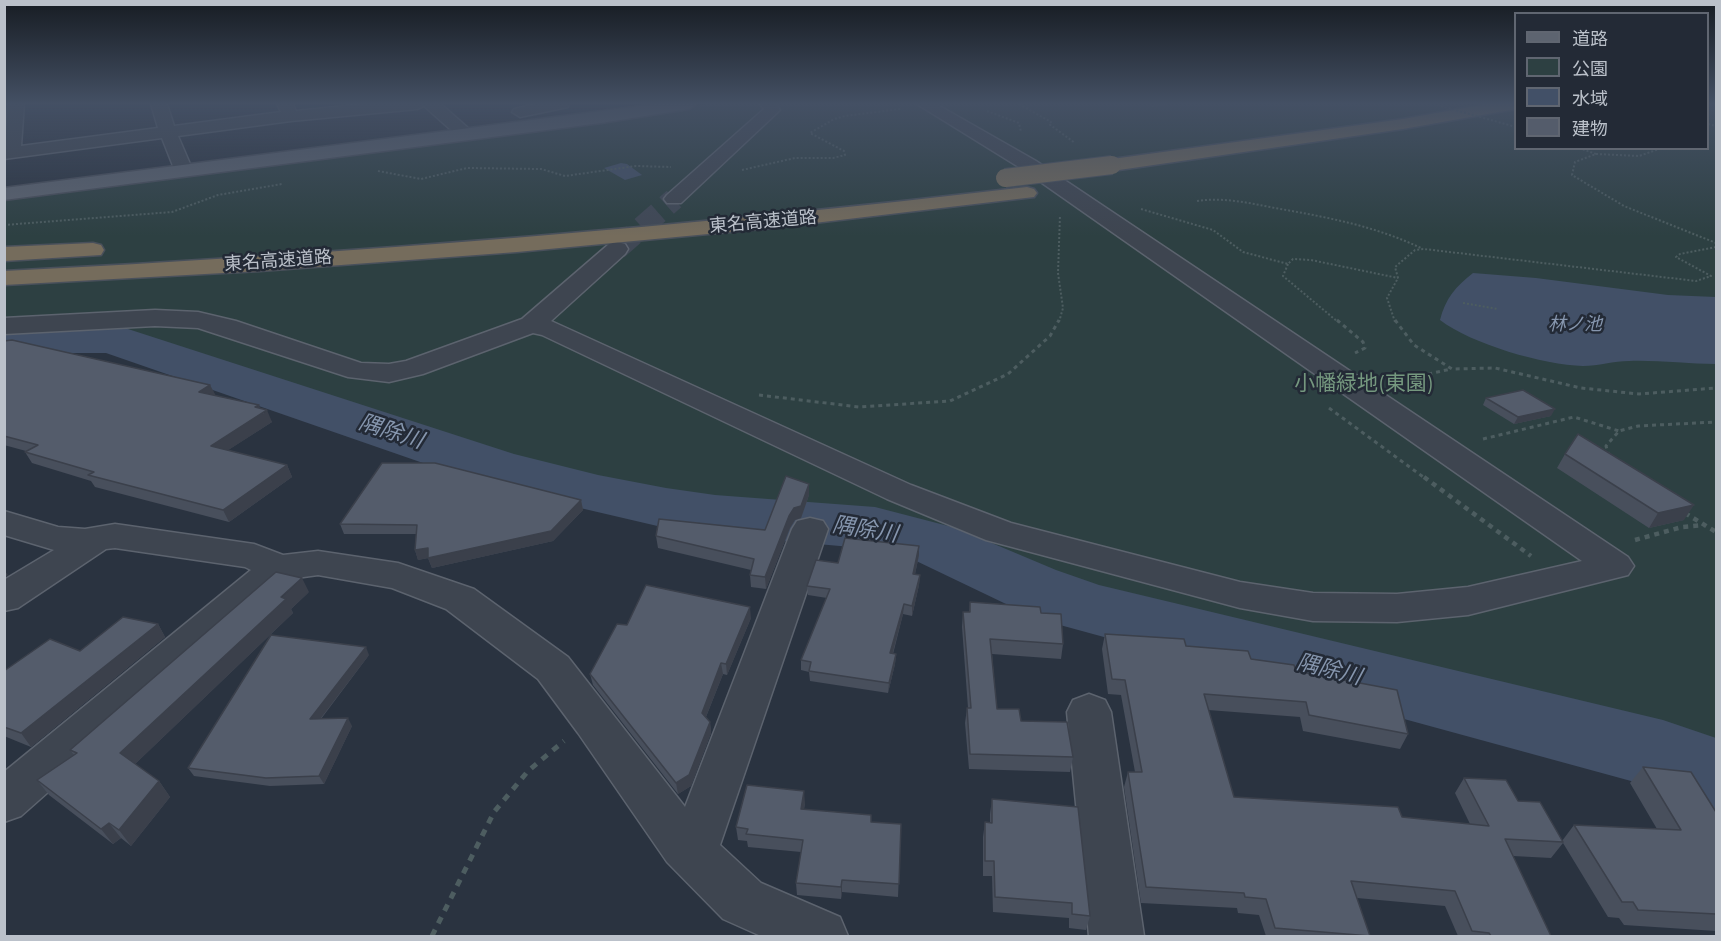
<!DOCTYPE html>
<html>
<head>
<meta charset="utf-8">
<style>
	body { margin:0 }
	#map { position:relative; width:1721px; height:941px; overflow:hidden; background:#2a3340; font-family:Montserrat,"Noto Sans JP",sans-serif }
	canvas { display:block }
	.frame { position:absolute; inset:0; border:6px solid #bbc1ca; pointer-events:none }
	.legend { position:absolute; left:1514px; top:12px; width:195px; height:138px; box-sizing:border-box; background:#232a36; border:2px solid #606671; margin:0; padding:8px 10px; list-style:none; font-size:18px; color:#bbc1ca }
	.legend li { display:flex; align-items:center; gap:12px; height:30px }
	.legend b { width:30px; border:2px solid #606671 }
</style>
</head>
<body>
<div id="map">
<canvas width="1721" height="941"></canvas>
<div class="frame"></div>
<ul class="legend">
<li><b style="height:8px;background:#5d6470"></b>道路</li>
<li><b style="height:16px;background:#2d4042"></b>公園</li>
<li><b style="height:16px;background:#425067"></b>水域</li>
<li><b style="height:16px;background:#545c6b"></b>建物</li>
</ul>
</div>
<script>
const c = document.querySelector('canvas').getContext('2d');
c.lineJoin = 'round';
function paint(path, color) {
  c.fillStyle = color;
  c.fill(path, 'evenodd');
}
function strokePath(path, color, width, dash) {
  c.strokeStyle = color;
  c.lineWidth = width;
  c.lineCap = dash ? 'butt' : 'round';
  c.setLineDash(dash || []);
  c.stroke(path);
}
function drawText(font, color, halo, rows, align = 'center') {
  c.font = font + ' Montserrat,"Noto Sans JP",sans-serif';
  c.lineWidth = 5;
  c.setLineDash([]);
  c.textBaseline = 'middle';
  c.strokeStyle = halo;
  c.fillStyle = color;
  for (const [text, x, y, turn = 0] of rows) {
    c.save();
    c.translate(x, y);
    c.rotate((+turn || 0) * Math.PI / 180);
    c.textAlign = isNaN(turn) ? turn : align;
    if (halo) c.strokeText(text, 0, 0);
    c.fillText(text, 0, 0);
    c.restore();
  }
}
paint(new Path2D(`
	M706 104H1515L1516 148H1708V104H1716V773L1066 593 862 507 801 523 728 528 595 502 444 458 81 333 5 338V197L619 121Z`), '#2d4042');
paint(new Path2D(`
	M621 163 627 164 642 175 625 180 604 168Z
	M1473 273 1536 278 1668 295 1716 297V364C1687 364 1658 360 1629 361 1614 361 1598 366 1583 366 1544 365 1471 344 1440 320 1445 299 1456 286 1473 273Z`), '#425067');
paint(new Path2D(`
	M63 323 111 324 128 329 514 454 598 475 666 488 715 495 875 507 956 528 1056 570 1099 585 1663 720 1716 738V810L1653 787 1060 625 1006 604 910 558 874 549 715 535 666 528 576 507 472 480 106 353H63L4 357V327Z`), '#425067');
strokePath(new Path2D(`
	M617 249 674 199`), '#404855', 22, [22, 11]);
const minor = new Path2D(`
	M8 104H24L21 146 158 128 151 104H167L174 126 281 112 277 104H293L296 111 363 104H441L476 135 473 139H461L424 106 418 109 291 121 178 136 193 171 191 175H177L175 171 162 138 4 159Z
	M535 104H569L568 107 520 117 512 112 514 109Z
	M760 104H776L780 110 681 203H667L664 199 667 195 764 109Z
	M917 104H936L1036 161 1628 557 1634 566 1628 575 1468 615 1397 622 1313 621 1240 608 986 540 887 499 542 335 533 333 423 374 389 382 348 377 198 328 155 326 4 334V318L155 310 198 312 236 321 361 363 389 364 406 361 522 319 609 244 617 242 625 244 628 249 625 254 551 321 911 485 1011 523 1240 582 1313 593 1397 594 1468 587 1582 561 1022 169Z
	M4 511 58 527 85 529 115 524 254 544 283 555 318 551 398 563 474 589 568 657 685 807 792 529 797 521 810 518 823 521 828 529 720 845 761 883 840 917 848 936H761L723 919 667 862 578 733 538 679 446 609 392 588 318 575 289 579 21 816 4 822V772L251 570 245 567 115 548 106 549 18 608 4 611V580L54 550 4 535Z
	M1089 694 1105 700 1111 712 1144 936H1089L1067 712 1073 700Z`);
const major = new Path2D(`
	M656 104H696L689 109 601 123 4 200V188Z`);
const highway = new Path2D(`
	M1486 104H1516V109L1403 129 1112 171 1105 169 1103 165 1105 161 1112 159 1403 119Z
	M1027 187 1034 189 1037 193 1034 197 772 228 517 252 260 271 4 285V271C346 254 687 227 1027 187Z
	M93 243 101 245 104 250 101 255 4 261V247Z`);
strokePath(minor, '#5c636e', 3);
strokePath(major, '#484e5a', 3);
strokePath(highway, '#49505b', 3);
strokePath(new Path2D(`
	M1019 104 1051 122 1049 124 1075 143
	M1152 106 1165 104
	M987 111 1019 123 1021 132
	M1708 124 1716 126
	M1579 148 1596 154 1575 162 1572 175 1624 206 1716 243
	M1596 154 1639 156 1662 148
	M742 170 795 158H833L845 155 844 151 810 133 834 119 845 116 901 109
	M378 171 421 179 467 168 541 169 565 176 636 166 671 167
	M1197 201C1224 197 1249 203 1275 208 1326 217 1376 226 1423 249
	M1141 209 1213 230 1243 252 1288 264 1293 259 1311 260 1398 278
	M4 225 172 212 218 195 282 184
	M1288 264 1283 276 1338 322
	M1463 303 1498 309
	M1059 322 1063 308 1058 273 1060 215
	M1395 322 1387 298 1398 278 1395 267 1415 250 1424 249 1696 281 1711 276 1676 257 1680 254 1716 247`), '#4d5d60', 2, [2, 2]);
strokePath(new Path2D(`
	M1337 320 1363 342 1365 348 1355 353
	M1395 320 1414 345 1452 369 1495 368 1581 388 1639 394 1716 388
	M1397 381 1451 369
	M759 395 859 407 950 401 1008 374 1050 336 1059 320
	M1329 408 1426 479
	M1483 439 1574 417 1619 431
	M1609 456 1606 446 1619 431 1638 426 1716 422`), '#4d5d60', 3, [4, 4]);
strokePath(new Path2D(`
	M1424 477 1531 556
	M1685 513 1716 532
	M1635 540 1682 527 1704 525`), '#4d5d60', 4.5, [5, 5]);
strokePath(new Path2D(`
	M432 936 494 812 528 771 564 741`), '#4d5d60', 5, [7, 7]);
paint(minor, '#3e4550');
paint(major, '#5d6470');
paint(highway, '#756c5c');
const highwayBridge = new Path2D(`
	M1005 178 1112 165`);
strokePath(highwayBridge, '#49505b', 20, []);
strokePath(new Path2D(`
	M1437 105 1516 127`), '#4d5d60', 2, [2, 2]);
strokePath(highwayBridge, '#756c5c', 18);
paint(new Path2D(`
	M4 341 210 385 215 395 260 409 272 422 228 450 287 465 292 477 229 522 95 487 91 481 32 463 25 452 26 451 4 445Z
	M1486 398 1551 416 1514 424 1483 405Z
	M1565 454 1684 520 1649 528 1557 468Z
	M809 484V495L801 518 795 520 790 528 766 589 751 587 750 575 751 570 658 548 656 536 765 530Z
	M581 500 583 510 553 541 432 568 428 558 418 560 415 550 416 534H344L340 524Z
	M919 546V555L915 574 920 575 919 585 912 616 903 614 893 654H896L895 664 888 693 810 681 809 672 801 670V660L827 598 808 595 807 586 838 563Z
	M309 592 291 609 293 613 135 764 159 781 170 797 131 846 121 838 113 844 49 795 37 780 74 755 70 750Z
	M970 602 1041 613 1063 644 1061 659 992 654 997 709 1021 721 1073 757 1070 772 969 769 965 723 967 708H968L962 627 963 612H969Z
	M751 618 727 675 723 674 706 717 710 722 711 733 691 786 678 794 593 685 590 674Z
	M158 624 165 637 31 747 4 736V671L80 651Z
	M1105 634 1186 646 1251 659 1296 671 1408 734 1400 749 1303 731 1300 717 1208 710 1234 797 1402 817 1470 824 1455 793 1464 778 1518 801 1562 841 1574 825 1657 829 1630 783 1643 767 1716 812V931L1624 925 1619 918 1608 917 1563 843 1551 858 1513 856 1551 936H1458L1445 906 1357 898 1370 936H1266L1259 915 1238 913 1237 908 1141 903 1124 787 1128 772H1135L1121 695 1108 694 1102 649Z
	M369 655 321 719 352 726 324 784 270 786 194 776 188 768Z
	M992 799 1090 916 1086 930 1069 928V918L993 912 992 876H983V837L985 822 990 823V814Z
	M805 803 804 809 871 822 901 824 898 897 842 892 841 899 797 895 796 883 801 852 748 847 747 841 738 840 736 827Z`), '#484f5c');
paint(new Path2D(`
	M210 385 216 396 199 392Z
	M259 405 263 414 267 410 272 422 216 458 211 446Z
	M1555 409 1551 416 1514 424 1518 417Z
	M287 465 292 477 229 522 223 510Z
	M809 484V495L801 518 795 520 790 528 766 589 765 577 789 516Z
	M581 500 583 510 553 541 432 568 428 558 418 560 415 550Z
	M1694 505 1684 520 1649 528 1658 513Z
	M919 546V555L913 584V574Z
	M4 570 8 575 4 578Z
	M920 575 919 585 912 616V606Z
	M302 578 309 592 291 609 293 613 131 768 120 753Z
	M904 604 903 614 890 663V653Z
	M750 607 751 618 727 675 726 664Z
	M158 624 165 637 31 747 21 733Z
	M366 647 369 655 314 727 310 719Z
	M896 654 895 664 888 693 889 683Z
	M721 663 723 674 703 724 702 713Z
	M348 718 352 726 324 784 319 776Z
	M710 722 711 733 691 786 678 794 676 783Z
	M159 781 170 797 131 846 119 830Z
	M804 791 805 803 802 821 801 809Z
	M109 823 121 838 113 844 101 829Z
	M842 880V892L841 899V887Z`), '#3b404b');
const building = new Path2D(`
	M12 340 210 385 199 392 259 405 255 407 267 410 211 446 287 465 223 510 88 475 94 472 25 452 38 445 4 436V341Z
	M1523 390 1555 409 1518 417 1486 398Z
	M1578 434 1694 505 1658 513 1565 454Z
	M382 463H435L581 500 551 531 428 558V548L415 550 417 525 340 524Z
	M786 476 809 484 801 506 794 508 789 516 765 577 750 575 754 559 656 536 659 519 765 530Z
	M845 538 919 546 913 574 920 575 912 606 904 604 890 653 896 654 889 683 809 671 811 662 801 660 830 589 807 586 816 560 838 563Z
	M276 572 302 578 281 597 286 599 120 753 159 781 119 830 109 823 101 829 37 780 77 753 70 750Z
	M646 585 750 607 726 664 721 663 702 713 710 722 689 775 676 783 590 674 617 624 627 625Z
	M970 602 1040 607 1041 613 1061 614 1063 644 990 639 997 709H1019L1021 721 1067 722 1073 757 970 754 967 708H971L963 612H970Z
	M123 617 158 624 21 733 4 727V671L50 639 80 651Z
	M1105 634 1184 639 1186 646 1248 651 1251 659 1294 665 1296 671 1397 690 1408 734 1309 715 1306 702 1204 694 1234 797 1398 807 1402 817 1489 826 1464 778 1506 780 1518 801 1540 802 1563 842 1505 839 1551 936H1491L1489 933 1472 931 1455 891 1351 881 1370 936 1275 928 1266 899 1245 897 1244 893 1146 887 1128 772H1142L1125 680 1112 679Z
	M271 635 366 647 310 719 348 718 319 776 266 778 188 768Z
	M1643 767 1691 772 1716 812V914L1638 910 1633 902H1622L1574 825 1681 830Z
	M747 785 804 791 801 809 871 815V822L901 824 899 884 842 880 841 887 796 883 803 840 746 834 748 829 736 827Z
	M992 799 1078 807 1090 916 1072 914V903L995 897 994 861H985V822L992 823Z`);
paint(building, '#545c6b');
strokePath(building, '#3b404b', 1.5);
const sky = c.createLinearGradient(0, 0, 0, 236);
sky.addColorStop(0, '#171c23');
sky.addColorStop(0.44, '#445064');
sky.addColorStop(1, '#44506400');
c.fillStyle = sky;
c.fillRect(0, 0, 1721, 236);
drawText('18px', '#bbc1ca', '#232a36', [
	["東名高速道路",763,222,-5],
	["東名高速道路",278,261,-4]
]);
drawText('italic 18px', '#8696ae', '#232a36', [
	["林ノ池",1575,325]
]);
drawText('21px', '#75987f', '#232a36', [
	["小幡緑地(東園)",1364,384]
]);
drawText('italic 22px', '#8696ae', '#232a36', [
	["隅除川",391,432,18],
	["隅除川",865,530,9],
	["隅除川",1329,670,14]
]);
</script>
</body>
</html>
